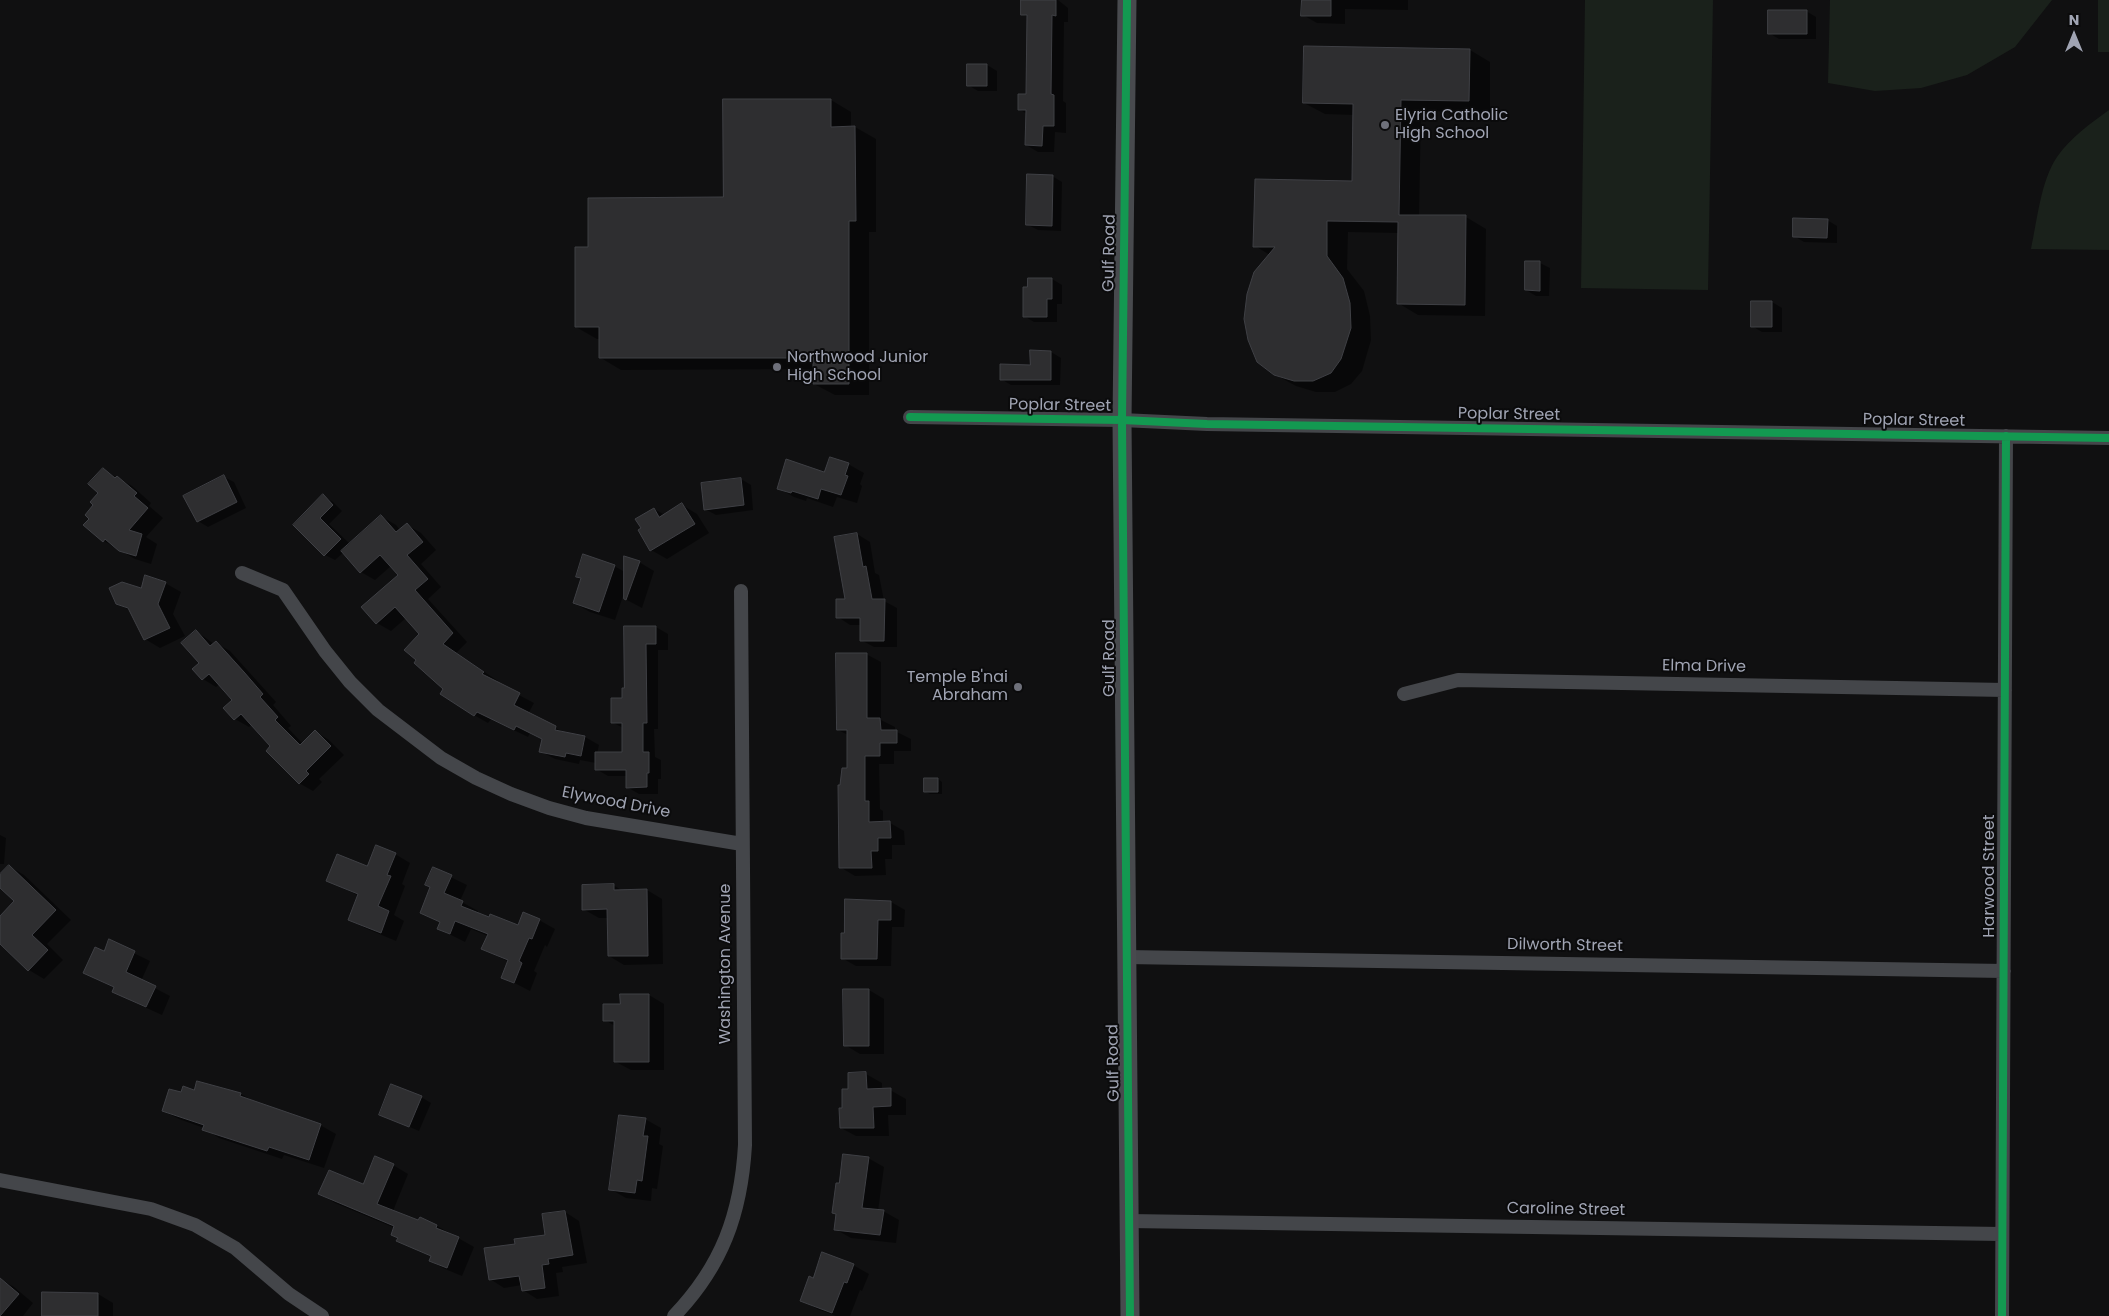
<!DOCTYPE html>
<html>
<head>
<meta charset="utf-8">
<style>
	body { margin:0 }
	#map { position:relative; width:2109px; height:1316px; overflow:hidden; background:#101011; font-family:Poppins,sans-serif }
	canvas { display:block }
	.north { position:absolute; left:2049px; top:10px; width:50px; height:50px; -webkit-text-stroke:4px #0b0b0c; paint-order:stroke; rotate:0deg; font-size:14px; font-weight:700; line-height:20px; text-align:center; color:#a0a4b3 }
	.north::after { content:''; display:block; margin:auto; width:18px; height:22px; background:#a0a4b3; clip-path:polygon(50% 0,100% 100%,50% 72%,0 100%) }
</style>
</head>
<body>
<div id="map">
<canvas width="2109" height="1316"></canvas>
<div class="north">N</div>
</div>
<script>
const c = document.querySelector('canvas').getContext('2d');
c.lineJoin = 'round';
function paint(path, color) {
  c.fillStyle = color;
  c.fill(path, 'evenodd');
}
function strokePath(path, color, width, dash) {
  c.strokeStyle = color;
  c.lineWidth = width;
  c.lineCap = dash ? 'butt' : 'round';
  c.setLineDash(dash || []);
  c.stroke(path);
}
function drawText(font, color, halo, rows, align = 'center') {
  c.font = font + ' Poppins,sans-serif';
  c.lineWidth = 4;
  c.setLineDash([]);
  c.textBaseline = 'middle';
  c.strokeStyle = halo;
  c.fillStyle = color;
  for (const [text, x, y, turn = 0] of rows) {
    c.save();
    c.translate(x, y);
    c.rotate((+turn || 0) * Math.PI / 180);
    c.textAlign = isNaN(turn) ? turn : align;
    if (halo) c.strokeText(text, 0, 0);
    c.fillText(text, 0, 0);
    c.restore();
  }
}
paint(new Path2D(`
	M1585 0H1713L1708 290 1581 288Z
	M1830 0H2052L2015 47 1967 75 1921 88 1875 91 1828 83Z
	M2098 0H2109V52H2098Z
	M2109 110V250L2031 249C2037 221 2041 180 2057 157 2070 138 2091 123 2109 110Z`), '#1a211b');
paint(new Path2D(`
	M1022 0H1058L1068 8V22H1064L1063 101 1066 103V133L1055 132 1054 152H1038L1026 145 1027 114 1019 109 1027 95 1028 17 1022 14Z
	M1303 0H1408V10L1345 9V24L1317 23 1303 15Z
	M1806 11 1816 17V39H1779L1769 33Z
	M1470 50 1490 62V112L1421 111 1419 216 1466 217 1486 229 1485 316 1418 315 1398 303 1399 233 1348 232 1347 269 1364 291 1370 316 1371 340 1362 371 1351 384 1335 392H1316L1296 386 1274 374 1270 255 1255 246 1353 182 1354 115 1325 114 1304 103Z
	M987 65 997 71V91H978L968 85Z
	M831 100 851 112V128L855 127 876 139V232H869V395H835L814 384V369L621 370 601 358V339H597L576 327 589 248 724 199Z
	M1052 176 1062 182 1061 231 1038 230 1028 225Z
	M1827 220 1837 226V243L1804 242 1794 236Z
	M1540 263 1550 268 1549 296H1536L1526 290Z
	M1052 279 1062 285V304H1057V322H1034L1024 316Z
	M1772 302 1782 308V332H1762L1752 326Z
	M1031 352H1051L1061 358 1060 385H1011L1001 379 1031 366Z
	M848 464 864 473 860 484 862 486 857 503 837 497 833 507 807 498 806 501 794 497 778 488Z
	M103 470 132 486 151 503 149 506 163 518 146 537 157 544 151 564 135 559 104 541 85 525 90 518 100 493Z
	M224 477 234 482 246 508 208 527 198 521Z
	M741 479 751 485 753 510 716 515 705 509Z
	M323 496 333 502 342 511 329 524 350 544 382 517 396 525 401 531 407 525 421 533 436 550 421 564 441 587 428 599 467 642 456 653 498 681 496 683 534 703 528 714 567 734 585 737 599 745 597 754H624L623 728 612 722 623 700 625 689V627H656L668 634V650H658V729H654L655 757 661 760V779H658V794H639L627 787V776H608L596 769V763L580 760 579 764 555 759 540 751 543 740 530 733 528 737 491 719 488 723 474 715 444 689 417 660 421 634 406 618 391 631 377 623 363 607 399 575 391 566 375 580 361 572 344 552 335 560 325 555 294 525Z
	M682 505 697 514 709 533 667 559 651 550 654 509 665 515Z
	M857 534 870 542 875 573 879 575 884 601 897 608V647H874L861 640V625H850L838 617 846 600Z
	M639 562 654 571 642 608 625 599V590L615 620 590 612 574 603 582 579 577 576 614 566 625 572Z
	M165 583 181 592 173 614 185 636 160 648 145 639 131 611 117 603 142 590Z
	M196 631 214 644 216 643 230 651 276 702 273 705 291 726 288 728 303 744 316 732 329 740 344 755 319 779 322 782 313 791 299 783 272 746 252 724 249 727 235 719 234 700 220 684 216 687 203 679Z
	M866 654 881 662V720L895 727V731L911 739V751H894V764H879L880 809 883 811V823H890L904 831 905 845H892V859H885L886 875 855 876 840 867 842 786 848 770V735L838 730Z
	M938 779 942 782V794H930L926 792Z
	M0 835 6 838 4 864H0Z
	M395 854 410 863 402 884 405 886 394 915 404 921 396 941 365 928 350 919 359 896 327 880 368 868Z
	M9 866 24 875 71 920 47 944 63 960 44 979 29 970 0 942V917L16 901 0 886V876Z
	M434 869 467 885 460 901 478 911 477 914 518 926 539 920 555 929 547 947 545 945 534 971 537 973 530 991 503 977 509 962 483 949 488 936 471 929 465 942 439 929 441 923 421 913 432 888Z
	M613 885 623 891 647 890 662 899 663 964 624 965 609 956 608 918H599L583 909Z
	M891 902 905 910 904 927H892L891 966H856L842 958Z
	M109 941 150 961 141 981 170 996 162 1015 129 1000 114 991 115 988 85 972 104 952Z
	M869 990 884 999V1054H860L845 1045Z
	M649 995 664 1004V1070H631L616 1062 615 1026 605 1020 621 1005Z
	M849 1074H866L882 1083V1090H890L906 1099V1115H888L889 1136H856L841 1128 843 1109 849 1091Z
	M216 1086 241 1094 257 1103 320 1125 336 1134 324 1168 284 1155 282 1159 219 1138 204 1128 179 1119 163 1111 182 1094Z
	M421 1097 431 1103 419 1131 380 1114Z
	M645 1119 661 1128 659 1144 663 1146 657 1189 652 1188 651 1201 626 1198 610 1189Z
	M868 1158 884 1167 878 1211H883L899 1220 896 1243 851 1238 835 1229 837 1215 834 1213 840 1185Z
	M393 1165 408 1174 393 1211 419 1222 420 1219 437 1226 474 1247 462 1276 445 1269 430 1261 432 1257 398 1241 395 1228 335 1203 320 1194 364 1186Z
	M565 1212 579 1221 587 1263 562 1267 563 1272 556 1273 559 1296 537 1299 523 1290 522 1285 504 1288 490 1279 516 1245 546 1236Z
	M853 1265 869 1274 862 1291 860 1290 850 1316H836L817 1309 802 1300 814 1279Z
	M0 1279 14 1287 33 1303 23 1316H0Z
	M98 1294 113 1303V1316H43Z`), '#0007');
const building = new Path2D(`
	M1021 0H1056V16L1052 15 1051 94 1054 95V126H1043L1042 146 1025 145 1026 110H1018V94H1026L1027 15H1021Z
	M1302 0H1331V16H1301Z
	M1768 10H1807V34H1768Z
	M1304 46 1470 49 1469 101 1401 100 1399 215H1466L1465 305 1397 304 1398 222 1327 221V256L1343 278 1350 303 1351 328 1341 359 1331 373 1313 381H1294L1274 375 1257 362 1248 340 1244 319 1247 294 1254 272 1275 247H1253L1255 179 1352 181 1353 104 1303 103Z
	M967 64H987V86H967Z
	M723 99H831V127L855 126 856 221H849V384H813V358H599V327H575V247H588V198L723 197Z
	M1027 174 1053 175 1052 226 1026 225Z
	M1793 218 1828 219 1827 238 1793 237Z
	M1525 261H1540V291L1525 290Z
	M1028 278H1052V299H1047V317H1023V287H1027Z
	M1751 301H1772V327H1751Z
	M1030 350 1051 351V380H1000V364L1030 365Z
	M830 457 849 463 845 475 848 476 841 495 821 489 818 499 792 491 791 493 777 489 786 459 824 472Z
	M103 468 115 478 117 476 137 493 134 496 148 508 129 530 142 534 136 556 119 551 105 539 103 542 83 525 89 519 85 515 93 505 90 502 98 493 88 484Z
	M224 475 237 502 197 522 183 496Z
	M741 478 744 505 704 510 701 483Z
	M323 494 333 505 320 518 341 539 324 556 293 525Z
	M682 503 695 524 650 551 638 530 641 528 635 519 654 508 659 517Z
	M381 515 396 532 407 523 423 542 407 555 428 579 415 590 453 633 443 644 484 672 482 674 520 693 514 705 556 726 555 730 585 736 581 756 566 753 565 757 539 752 542 739 516 726 514 730 477 712 474 716 440 694 443 689 414 663 416 660 404 650 419 634 395 607 376 624 361 607 398 575 380 555 360 573 341 551Z
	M857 533 863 567 866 566 872 599H885L884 641H860V618H836V599H845L834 537Z
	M583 554 615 565 599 612 573 603 581 578 576 577Z
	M624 556 640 561 626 600 624 599Z
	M145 575 166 582 158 604 170 628 144 640 128 608 116 604 109 588 122 582 141 588Z
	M624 626H656V644H646L647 723H643V752H649V773H647V787L626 788V770H595V752H622V723H611V698H622V688H624Z
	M196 630 210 646 216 641 244 672 263 694 260 697 278 717 275 720 300 745 315 730 331 746 306 771 309 774 299 784 266 751 270 746 241 714 234 720 223 708 232 700 209 674 202 680 192 669 199 663 181 643Z
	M836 653H867V718H880L881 730H897V743H880V756H865V801H869V822L890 821 891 838H878V851H871L872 868H839L838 785H840L842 768H847V730H837Z
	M924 778H938V792H924Z
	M376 845 396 853 387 875 391 876 378 906 389 911 381 933 348 920 358 894 326 881 337 854 367 866Z
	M9 865 56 910 32 935 48 950 28 971 0 944V916L14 901 0 888V874Z
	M433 867 452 875 444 893 463 901 461 906 489 917 490 914 518 925 523 912 540 919 532 939 529 938 519 961 522 963 514 983 501 978 508 960 481 949 488 934 455 921 450 934 437 929 440 922 420 913 430 887 425 885Z
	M614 884V890L647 889 648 956H608L607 909 582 910V885Z
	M845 899 891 901V920H878L877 959H841V933H844Z
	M109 939 135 951 126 972 156 986 146 1007 112 992 114 987 83 973 95 947 104 951Z
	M843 989H869V1046H844Z
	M620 994H649V1062H614V1021H603V1004H620Z
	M866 1072 867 1089 891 1088V1106L873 1107 874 1128H840L839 1108H842V1089H848V1073Z
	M197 1081 241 1093 240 1096 321 1124 309 1160 269 1147 267 1151 202 1130 204 1125 162 1111 169 1089 181 1092 183 1086 194 1090Z
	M391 1084 422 1096 409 1127 379 1115Z
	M619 1115 646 1118 643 1136H648L642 1181 637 1180 635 1193 609 1190Z
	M843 1154 869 1157 862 1208 884 1210 880 1235 834 1230 836 1214 832 1213 836 1183H839Z
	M375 1156 394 1164 377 1204 418 1220 420 1217 437 1225 436 1228 459 1237 447 1268 429 1261 431 1256 396 1241 398 1238 391 1235 394 1226 318 1194 329 1170 363 1184Z
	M565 1211 573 1255 548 1259 549 1264 542 1265 545 1288 522 1291 519 1276 489 1280 484 1248 515 1244 514 1239 545 1235 542 1214Z
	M822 1252 854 1264 847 1283 844 1282 832 1313 800 1301 809 1276 813 1278Z
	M0 1278 19 1294 0 1316Z
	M42 1292 98 1293V1316H42Z`);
paint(building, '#2e2e30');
strokePath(building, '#3f4045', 1);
strokePath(new Path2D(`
	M910 417 1122 420 1207 424 2109 438
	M242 573 283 590 325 651 350 682 378 710 441 758 476 778 511 794 549 808 586 818 742 844
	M1404 694 1458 680 2005 690
	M1126 957 2004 971
	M0 1180 151 1209 195 1225 235 1248 289 1294 322 1316
	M1129 1221 2002 1234
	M674 1316C722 1266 741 1214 745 1145L741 591
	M2002 1316 2006 436`), '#44464a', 14);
strokePath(new Path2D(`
	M1127 0 1122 420 1130 1316`), '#484a4e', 19);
strokePath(new Path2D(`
	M1127 0 1122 420 1130 1316
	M910 417 1122 420 1207 424 2109 438
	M2002 1316 2006 436`), '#139951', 8);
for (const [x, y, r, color] of [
	[1385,125,5,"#6e707a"],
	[777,367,5,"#6e707a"],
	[1018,687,5,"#6e707a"]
]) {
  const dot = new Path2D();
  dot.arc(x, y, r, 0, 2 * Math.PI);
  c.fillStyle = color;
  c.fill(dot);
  strokePath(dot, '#0b0b0c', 2);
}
drawText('16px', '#a0a4b3', '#0b0b0c', [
	["Elyria Catholic",1395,116],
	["High School",1395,134],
	["Northwood Junior",787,358],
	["High School",787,376],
	["Temple B'nai",1008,678,"right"],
	["Abraham",1008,696,"right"]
], 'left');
drawText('16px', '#a0a4b3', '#0b0b0c', [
	["Gulf Road",1110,253,-89],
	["Poplar Street",1060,406,1],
	["Poplar Street",1509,415,1],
	["Poplar Street",1914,421,1],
	["Gulf Road",1110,658,-90],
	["Elma Drive",1704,667,1],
	["Elywood Drive",616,803,11],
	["Harwood Street",1990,876,-90],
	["Dilworth Street",1565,946,1],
	["Washington Avenue",726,964,-90],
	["Gulf Road",1114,1063,-91],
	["Caroline Street",1566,1210,1]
]);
</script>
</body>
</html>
